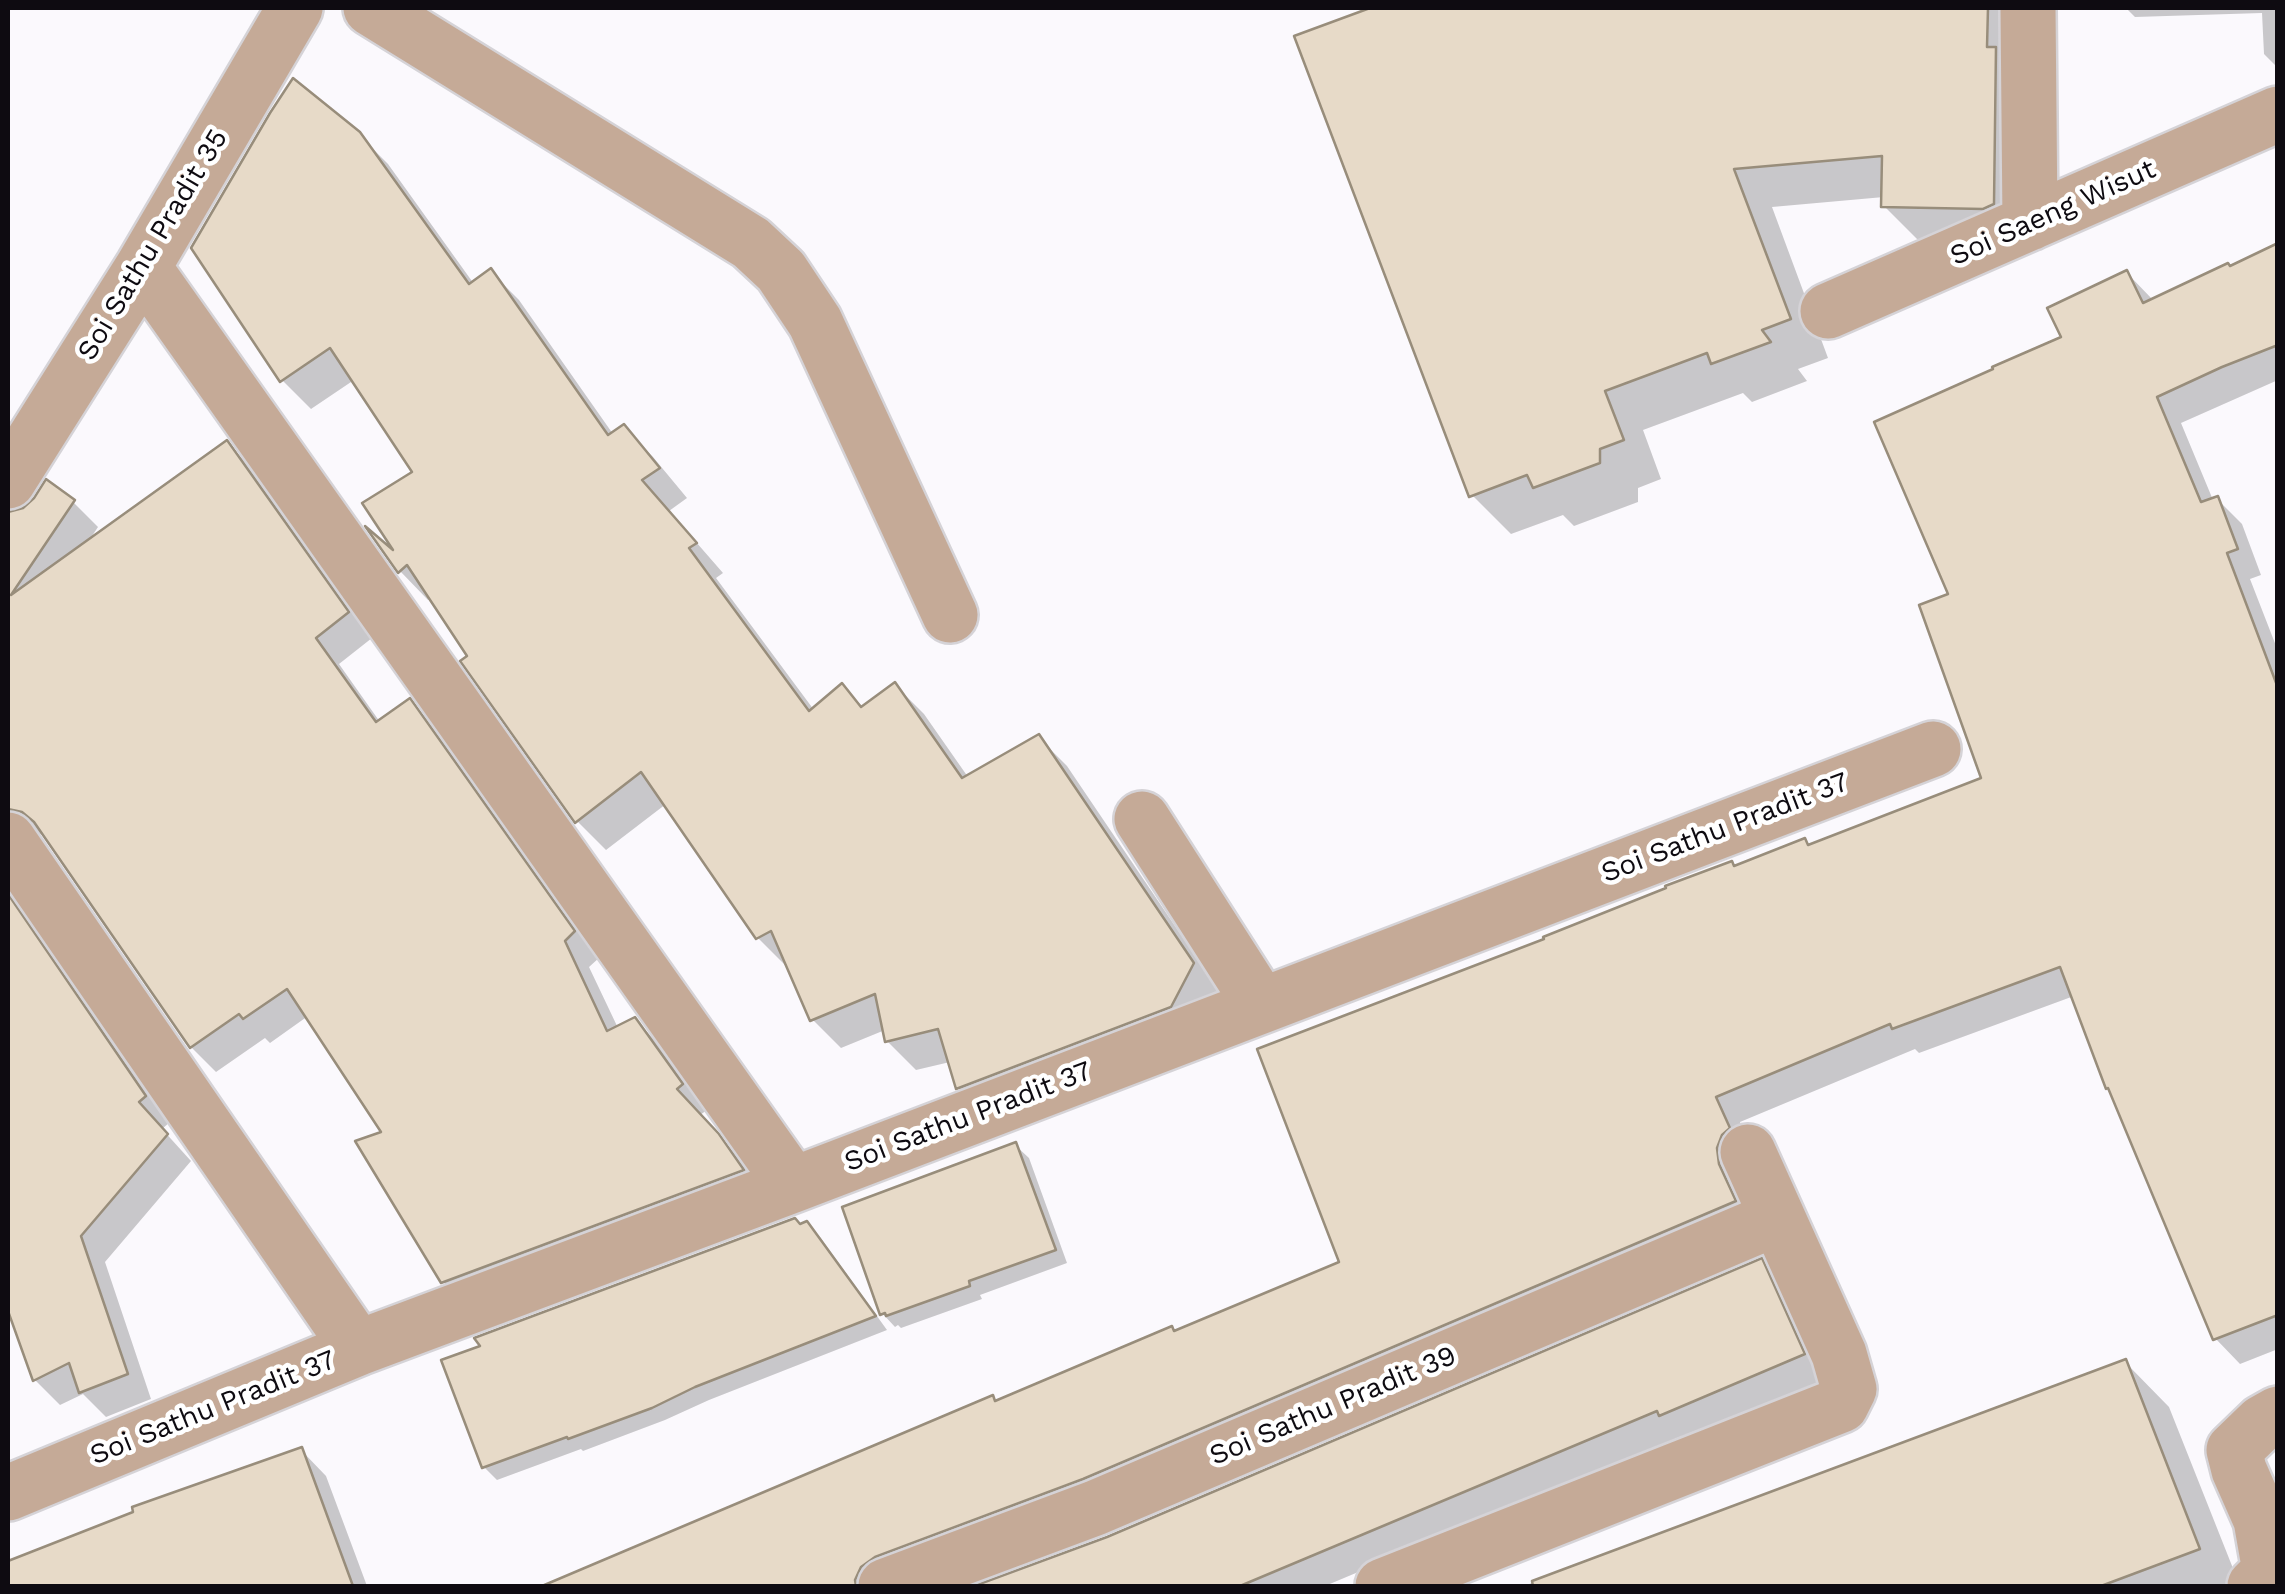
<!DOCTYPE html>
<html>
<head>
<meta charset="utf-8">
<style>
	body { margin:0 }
	#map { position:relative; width:2285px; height:1594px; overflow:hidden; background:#fbf9fd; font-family:"Work Sans",sans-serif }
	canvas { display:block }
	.frame { position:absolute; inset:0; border:10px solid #0e0b11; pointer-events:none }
</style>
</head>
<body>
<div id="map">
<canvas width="2285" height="1594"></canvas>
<div class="frame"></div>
</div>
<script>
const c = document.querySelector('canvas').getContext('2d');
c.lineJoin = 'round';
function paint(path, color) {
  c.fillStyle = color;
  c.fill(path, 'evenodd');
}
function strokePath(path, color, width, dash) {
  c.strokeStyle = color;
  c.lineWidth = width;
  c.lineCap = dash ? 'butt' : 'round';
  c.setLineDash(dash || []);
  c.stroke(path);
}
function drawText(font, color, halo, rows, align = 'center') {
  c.font = font + ' "Work Sans",sans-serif';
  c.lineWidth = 9;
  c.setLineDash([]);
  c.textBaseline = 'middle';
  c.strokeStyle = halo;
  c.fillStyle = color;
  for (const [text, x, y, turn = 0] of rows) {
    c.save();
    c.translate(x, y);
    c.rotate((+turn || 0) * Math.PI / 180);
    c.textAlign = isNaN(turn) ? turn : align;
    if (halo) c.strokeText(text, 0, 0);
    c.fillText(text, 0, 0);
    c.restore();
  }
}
paint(new Path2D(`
	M1378 8H1474L1477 11 1487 8H2027L2032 243 1923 245 1884 206V197L1772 207 1828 358 1798 369 1807 381 1752 402 1743 393 1643 430 1661 479 1638 488V502L1574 526 1563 515 1511 534 1472 495 1297 37Z
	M2126 8H2278V68L2264 54 2262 13 2135 17Z
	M358 134 388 164 474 284 491 272 519 300 613 434 624 428 653 457 687 498 669 511 723 573 716 578 814 710 842 686 864 708 895 685 924 714 968 777 1038 737 1067 766 1221 994 987 1117 958 1088 950 1062 916 1070 887 1041 885 1030 841 1048 812 1019 786 966 757 937 666 804 606 850 577 821 431 597 428 600 400 571 415 473 354 380 311 409 282 380Z
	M2278 245V380L2181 423 2213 500 2217 499 2242 524 2261 575 2250 579 2278 651V1349L2240 1364 2215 1338 2074 996 1919 1053 1915 1049 1740 1122 1753 1154 1759 1227 893 1586H548L992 1398 997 1403 1172 1329 1176 1333 1342 1263 1736 868 1804 841 1810 847 1984 780 1951 596 2064 339 2127 273 2153 300 2230 268Z
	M227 443 252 468 372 638 339 664 380 722 409 701 434 726 599 958 589 967 618 1028 635 1020 660 1045 707 1110 700 1115 744 1163 767 1195 469 1307 443 1282 385 1133 308 1016 270 1043 265 1038 216 1072 191 1047 46 835 31 833 8 848V515L73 502 98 527 88 542Z
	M8 887 170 1122 162 1129 191 1161 105 1262 151 1399 106 1417 83 1394 60 1405 35 1380 9 1309 8 1310Z
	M1015 1145 1029 1158 1067 1263 980 1295 982 1299 901 1328 898 1325 895 1327 882 1313Z
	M807 1224 820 1237 887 1330 709 1400 665 1420 583 1451 581 1449 497 1480 484 1467 800 1226Z
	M1761 1261 1786 1287 1828 1380 1686 1440 1682 1436 1325 1586H981L1108 1539Z
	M2125 1362 2169 1407 2240 1586H1524Z
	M301 1450 326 1476 367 1586H8V1563Z`), '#0003');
const building = new Path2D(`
	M1370 8H1988L1987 47H1996L1994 204 1983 209 1881 207 1882 156 1734 169 1791 319 1762 330 1771 342 1711 364 1707 353 1605 391 1624 440 1600 449V463L1533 488 1527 475 1469 497 1294 36Z
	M293 78 360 132 469 284 491 268 608 435 624 424 660 468 642 480 697 543 689 548 809 711 842 683 861 707 895 682 962 778 1039 734 1194 963 1171 1007 956 1089 938 1029 885 1042 875 994 810 1021 771 931 756 939 641 772 575 823 460 661 467 656 407 565 398 573 365 526 393 550 362 503 412 472 330 348 280 382 191 248 270 113Z
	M2278 243V345L2222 367 2157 397 2201 502 2218 496 2238 549 2227 553 2278 688V1315L2213 1340 2108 1088 2106 1089 2060 967 1892 1029 1890 1024 1716 1097 1730 1128 1722 1135 1717 1148 1719 1164 1736 1201 1083 1479 875 1557 861 1567 855 1580 856 1586H542L993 1395 995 1401 1172 1326 1174 1331 1339 1262 1257 1049 1544 939 1543 937 1666 888 1665 886 1732 861 1734 866 1805 838 1808 845 1981 778 1919 605 1948 594 1874 422 1993 369 1992 367 2061 337 2047 308 2127 270 2143 303 2228 263 2230 266Z
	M227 440 349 612 316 638 376 722 410 698 575 931 565 941 607 1031 635 1017 683 1084 677 1089 719 1134 744 1170 441 1283 355 1141 381 1132 287 989 243 1019 239 1014 190 1048 34 822 22 812 8 809V512L23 508 34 498 46 479 75 500 11 595Z
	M8 894 146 1096 139 1102 168 1134 81 1236 128 1374 79 1393 69 1363 33 1381 8 1311Z
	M1016 1142 1056 1250 969 1281 970 1286 886 1316 885 1313 880 1315 842 1207Z
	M795 1218 800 1224 807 1221 876 1316 695 1387 652 1408 568 1439 567 1437 482 1468 441 1360 480 1346 474 1338Z
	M1762 1258 1805 1354 1659 1416 1657 1411 1240 1586H974L1107 1537Z
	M2126 1359 2200 1549 2101 1586H1533L1532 1581Z
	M302 1447 353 1586H8V1561L133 1512 132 1507Z`);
paint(building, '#e7dac8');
strokePath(building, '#988d7b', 2.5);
const minor = new Path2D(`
	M371 8 751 243 781 271 815 322 950 615
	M2028 8 2030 223
	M143 267 793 1185
	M1828 311 2278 114
	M8 481 143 267 295 8
	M1142 819 1261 1005
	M8 840 358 1348
	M8 1493 358 1348 793 1185 1933 749
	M886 1586 1095 1508 1777 1218
	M1383 1586 1841 1405 1849 1389 1839 1354 1748 1152
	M2255 1586 2270 1571 2261 1520 2239 1470 2234 1450 2262 1423 2278 1414`);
strokePath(minor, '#d5d3d7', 60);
strokePath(minor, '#c5aa97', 55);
drawText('28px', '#0e0b11', '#fff', [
	["Soi Saeng Wisut",2053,213,-24],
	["Soi Sathu Pradit 35",153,245,-59],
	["Soi Sathu Pradit 37",1725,828,-21],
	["Soi Sathu Pradit 37",968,1117,-21],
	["Soi Sathu Pradit 39",1333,1406,-23],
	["Soi Sathu Pradit 37",213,1408,-22]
]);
</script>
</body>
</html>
